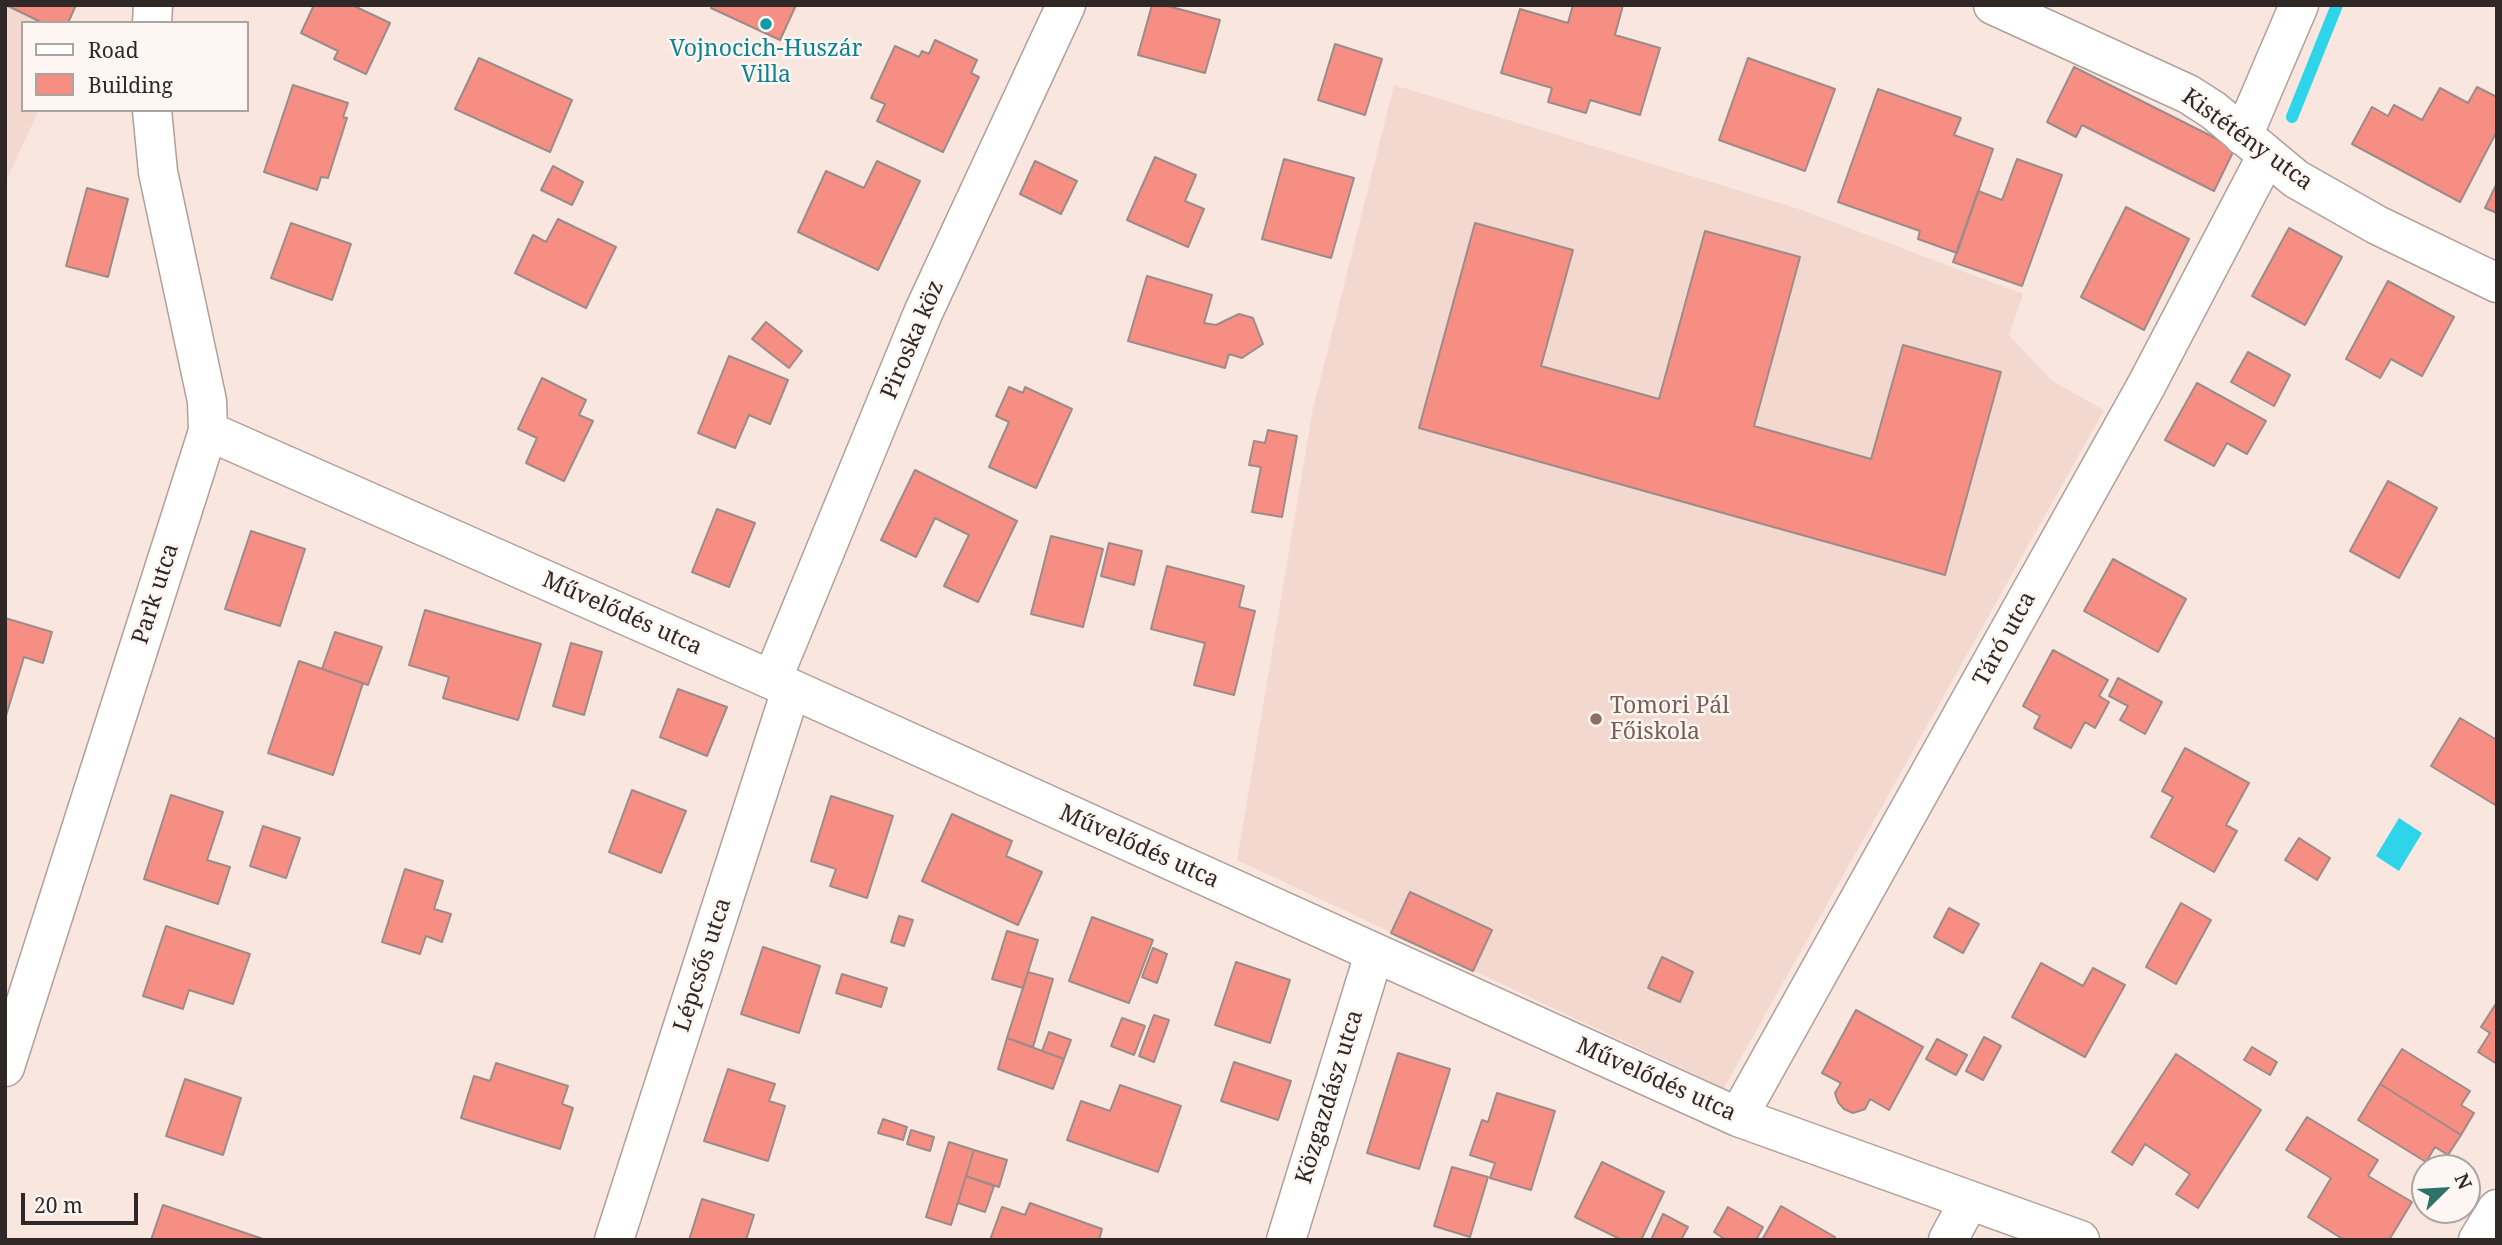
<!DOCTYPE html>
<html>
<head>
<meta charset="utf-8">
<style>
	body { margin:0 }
	#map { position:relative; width:2502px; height:1245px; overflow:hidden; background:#f8e6df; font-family:"Noto Serif",serif }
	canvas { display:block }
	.frame { position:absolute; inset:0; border:7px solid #2f2826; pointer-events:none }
	.legend { position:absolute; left:21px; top:21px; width:228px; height:91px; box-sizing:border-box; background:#fdf6f3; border:2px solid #aba4a1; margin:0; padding:9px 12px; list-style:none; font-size:21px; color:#2f2826 }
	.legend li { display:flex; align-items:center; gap:14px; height:35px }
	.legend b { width:35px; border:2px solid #aba4a1 }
	.north { position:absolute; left:2411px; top:1154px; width:70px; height:70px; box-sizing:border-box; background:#fdf6f3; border:2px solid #aba4a1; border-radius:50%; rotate:66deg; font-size:19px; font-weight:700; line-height:28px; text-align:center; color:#2f2826 }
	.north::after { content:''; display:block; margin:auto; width:24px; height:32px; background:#2c7267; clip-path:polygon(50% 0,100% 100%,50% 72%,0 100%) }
	.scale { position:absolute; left:21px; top:1193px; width:117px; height:32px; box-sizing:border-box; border:4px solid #2f2826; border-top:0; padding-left:9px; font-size:21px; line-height:24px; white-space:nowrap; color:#2f2826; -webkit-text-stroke:5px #fdf6f3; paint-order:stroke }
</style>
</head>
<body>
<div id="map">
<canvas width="2502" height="1245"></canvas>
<div class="frame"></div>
<ul class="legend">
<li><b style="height:9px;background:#fff"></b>Road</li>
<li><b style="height:19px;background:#f78e83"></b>Building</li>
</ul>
<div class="north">N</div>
<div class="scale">20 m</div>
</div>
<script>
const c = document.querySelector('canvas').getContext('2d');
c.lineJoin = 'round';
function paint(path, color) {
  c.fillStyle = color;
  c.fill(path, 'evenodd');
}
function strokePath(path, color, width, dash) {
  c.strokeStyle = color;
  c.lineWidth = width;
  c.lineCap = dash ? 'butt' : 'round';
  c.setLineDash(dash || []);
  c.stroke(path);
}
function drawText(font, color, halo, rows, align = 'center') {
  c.font = font + ' "Noto Serif",serif';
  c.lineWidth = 5;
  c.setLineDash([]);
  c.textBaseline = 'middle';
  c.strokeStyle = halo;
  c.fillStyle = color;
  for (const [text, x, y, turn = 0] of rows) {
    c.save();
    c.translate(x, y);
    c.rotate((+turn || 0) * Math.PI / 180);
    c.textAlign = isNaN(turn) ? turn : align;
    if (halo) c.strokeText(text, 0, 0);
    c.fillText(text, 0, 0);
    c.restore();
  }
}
paint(new Path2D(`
	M5 5H76L68 23H23V110H39L5 183Z
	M1394 85 1799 209 2023 294 2009 335 2052 381 2104 410 1724 1088 1237 860 1313 409Z`), '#f2d8cf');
paint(new Path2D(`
	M2399 818 2422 833 2399 871 2376 856Z`), '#2ed4e9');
strokePath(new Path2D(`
	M2292 117 2337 5`), '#2ed4e9', 12);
const building = new Path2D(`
	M6 5H76L68 23H43Z
	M314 5H352L390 23 366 74 334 59 338 51 301 33Z
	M712 5H796L780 40 711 8Z
	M1152 5H1164L1220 20 1205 73 1138 55Z
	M1573 5H1623L1615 35 1660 48 1640 115 1590 100 1586 113 1548 102 1552 88 1501 73 1520 9 1568 23Z
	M935 40 977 60 971 73 979 77 943 152 877 121 885 104 871 98 895 46 919 57 922 51 929 54Z
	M1335 44 1382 59 1365 115 1318 100Z
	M479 58 572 100 550 152 455 109Z
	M1748 58 1835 89 1805 171 1719 140Z
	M2074 67 2235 148 2214 191 2082 125 2076 137 2047 122Z
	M293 85 348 103 343 117 347 118 328 178 321 177 317 190 264 172Z
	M2477 87 2497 97V131L2460 202 2352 144 2372 107 2388 116 2394 105 2422 120 2440 88 2468 103Z
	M1878 89 1961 118 1954 135 1993 149 1957 253 1918 239 1920 231 1838 202Z
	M1155 157 1196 175 1185 201 1204 209 1188 247 1127 220Z
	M1284 159 1354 178 1331 258 1262 239Z
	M2017 159 2062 175 2022 286 1953 262 1978 191 2002 200Z
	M877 161 920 181 878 270 798 232 826 171 864 188Z
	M1035 161 1077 181 1061 214 1020 194Z
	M553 166 583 182 572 205 541 190Z
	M2497 183V213L2485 208Z
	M87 188 128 199 108 277 66 266Z
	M2126 207 2189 239 2144 330 2081 297Z
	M558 219 616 247 586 308 515 273 533 235 546 242Z
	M291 223 351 244 332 300 271 278Z
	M1475 223 1573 250 1541 366 1659 399 1705 231 1800 257 1754 426 1871 459 1903 345 2001 372 1945 575 1419 428Z
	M2289 228 2342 257 2305 325 2252 296Z
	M1147 276 1212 295 1204 323 1216 325 1239 314 1253 318 1263 344 1242 358 1229 354 1225 368 1128 341Z
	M2388 281 2454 317 2422 376 2391 359 2380 378 2346 359Z
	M766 322 802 351 789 368 752 339Z
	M2248 352 2290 375 2274 406 2231 382Z
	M729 356 788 380 770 424 749 415 735 448 698 433Z
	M542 378 586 400 579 415 593 421 564 481 526 463 537 438 518 429Z
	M2197 383 2266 421 2247 454 2227 443 2214 466 2165 440Z
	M1009 387 1023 393 1025 387 1072 409 1036 488 989 467 1009 422 996 416Z
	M1268 430 1297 436 1282 517 1252 512 1261 467 1249 465 1254 441 1265 443Z
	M915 470 1017 521 978 602 944 586 969 535 935 518 916 557 881 540Z
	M2388 481 2437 508 2399 578 2350 551Z
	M717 509 755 523 729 587 692 572Z
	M251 531 305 549 280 626 225 609Z
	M1051 536 1103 549 1083 627 1031 614Z
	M1109 543 1142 551 1134 585 1101 576Z
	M2113 559 2186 599 2158 652 2084 611Z
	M1167 566 1244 586 1239 607 1255 611 1234 695 1194 685 1205 643 1151 629Z
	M425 610 541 644 518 720 443 698 449 677 409 665Z
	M5 618 52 632 43 663 24 657 5 719Z
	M335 632 382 647 368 685 322 669Z
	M571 643 602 652 584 715 553 706Z
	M2053 650 2108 680 2099 696 2109 702 2095 728 2085 722 2071 748 2034 728 2040 716 2023 706Z
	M299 661 363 683 333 775 268 753Z
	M2118 678 2162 702 2145 734 2120 720 2128 706 2109 696Z
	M678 689 727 707 707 756 660 737Z
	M2460 718 2497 740V806L2431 766Z
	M2185 748 2249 783 2226 825 2237 831 2214 872 2151 837 2173 797 2162 791Z
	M632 790 686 811 661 873 609 852Z
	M171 795 223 812 207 860 230 867 218 904 144 879Z
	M831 796 893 816 867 898 830 886 836 869 811 861Z
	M952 814 1012 841 1006 856 1042 872 1018 925 922 881Z
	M263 826 300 838 286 878 250 866Z
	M2299 838 2330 858 2317 880 2285 860Z
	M405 869 443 881 434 909 451 914 442 942 426 936 420 954 382 942Z
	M1410 892 1492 930 1473 971 1391 933Z
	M2181 903 2211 920 2176 984 2146 967Z
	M1949 908 1979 924 1963 953 1934 937Z
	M899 916 913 920 904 946 891 942Z
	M1092 917 1153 940 1129 1003 1069 981Z
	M166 926 250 954 233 1004 189 990 183 1009 143 996Z
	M1007 931 1038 940 1023 988 992 979Z
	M763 947 820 966 799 1033 741 1014Z
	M1153 948 1167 954 1157 983 1142 977Z
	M1662 957 1693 972 1680 1002 1648 988Z
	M1236 962 1290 980 1270 1043 1215 1025Z
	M2041 963 2083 986 2093 968 2125 985 2085 1057 2012 1017Z
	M1028 972 1053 979 1033 1047 1007 1038Z
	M842 974 887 988 881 1007 836 993Z
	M2497 1002V1064L2478 1052 2490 1033 2481 1027Z
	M1856 1010 1923 1047 1889 1110 1870 1099 1865 1109 1853 1113 1844 1109 1838 1102 1835 1093 1841 1083 1822 1073Z
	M1154 1015 1169 1020 1154 1062 1139 1056Z
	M1122 1018 1145 1026 1134 1055 1111 1046Z
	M1049 1032 1071 1040 1064 1059 1042 1051Z
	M1984 1037 2001 1046 1983 1080 1966 1071Z
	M1007 1038 1064 1059 1053 1089 998 1069Z
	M1937 1039 1967 1055 1956 1075 1926 1059Z
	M2252 1047 2277 1062 2270 1075 2244 1060Z
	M2402 1049 2470 1091 2461 1105 2474 1113 2461 1135 2380 1084Z
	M1398 1053 1450 1069 1419 1169 1367 1153Z
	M2176 1054 2261 1110 2198 1208 2176 1194 2190 1174 2145 1144 2132 1165 2112 1152Z
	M1234 1062 1291 1081 1278 1120 1221 1101Z
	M496 1063 568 1086 562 1104 573 1108 560 1149 461 1118 474 1076 490 1081Z
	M728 1069 775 1084 769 1101 785 1106 768 1161 704 1141Z
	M185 1079 241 1098 223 1155 166 1136Z
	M2380 1084 2461 1135 2448 1155 2435 1147 2426 1162 2358 1120Z
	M1120 1085 1181 1106 1158 1172 1067 1140 1081 1101 1110 1111Z
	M1497 1093 1555 1111 1531 1190 1490 1178 1495 1163 1470 1155 1482 1120 1488 1122Z
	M2307 1117 2378 1160 2368 1176 2412 1202 2389 1240H2344L2308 1217 2331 1178 2286 1150Z
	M883 1119 907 1127 903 1140 878 1133Z
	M911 1130 934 1137 930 1151 907 1144Z
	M949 1142 974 1150 951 1225 926 1217Z
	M974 1150 1007 1160 999 1187 966 1176Z
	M1602 1162 1664 1192 1641 1240H1622L1575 1217Z
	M1452 1167 1488 1177 1470 1237 1434 1226Z
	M966 1176 994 1186 985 1212 958 1203Z
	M702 1199 754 1215 746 1240H689Z
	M1030 1203 1102 1229 1099 1240H990L1002 1207 1025 1215Z
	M163 1205 263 1239V1240H151Z
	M1781 1206 1835 1237 1833 1240H1762Z
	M1728 1207 1763 1227 1756 1240H1726L1714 1232Z
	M1663 1214 1688 1227 1681 1240H1651Z`);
paint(building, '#f78e83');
strokePath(building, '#9c8b88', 2);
const street = new Path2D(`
	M1993 5 2188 94 2213 110 2296 179 2377 225 2497 283
	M152 23 153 5
	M2243 136 2299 5
	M208 431 772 680 1738 1117 2080 1240
	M772 680 923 313 1066 5
	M5 1067 208 431 207 401 158 172 152 110
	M1738 1117 2146 386 2266 157
	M614 1240 791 690
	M1286 1240 1374 954
	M1948 1240 1969 1201
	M2478 1240 2497 1209`);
strokePath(street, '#b0a09a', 41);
strokePath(street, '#fff', 38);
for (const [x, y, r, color] of [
	[766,24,7,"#0f9aa8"],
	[1596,719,7,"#8d6e63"]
]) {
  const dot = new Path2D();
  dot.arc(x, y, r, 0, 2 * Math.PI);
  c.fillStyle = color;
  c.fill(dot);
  strokePath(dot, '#fdf6f3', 2.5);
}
drawText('23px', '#0d838f', '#fdf6f3', [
	["Vojnocich-Huszár",766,49],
	["Villa",766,75]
]);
drawText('23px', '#2f2826', '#fdf6f3', [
	["Kistétény utca",2247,140,36],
	["Piroska köz",913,340,-67],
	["Park utca",156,594,-72],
	["Művelődés utca",622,614,24],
	["Táró utca",2005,639,-61],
	["Művelődés utca",1139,847,24],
	["Lépcsős utca",703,965,-72],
	["Művelődés utca",1656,1080,24],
	["Közgazdász utca",1330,1097,-73]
]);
drawText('23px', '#785e54', '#fdf6f3', [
	["Tomori Pál",1610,706],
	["Főiskola",1610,732]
], 'left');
</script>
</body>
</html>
